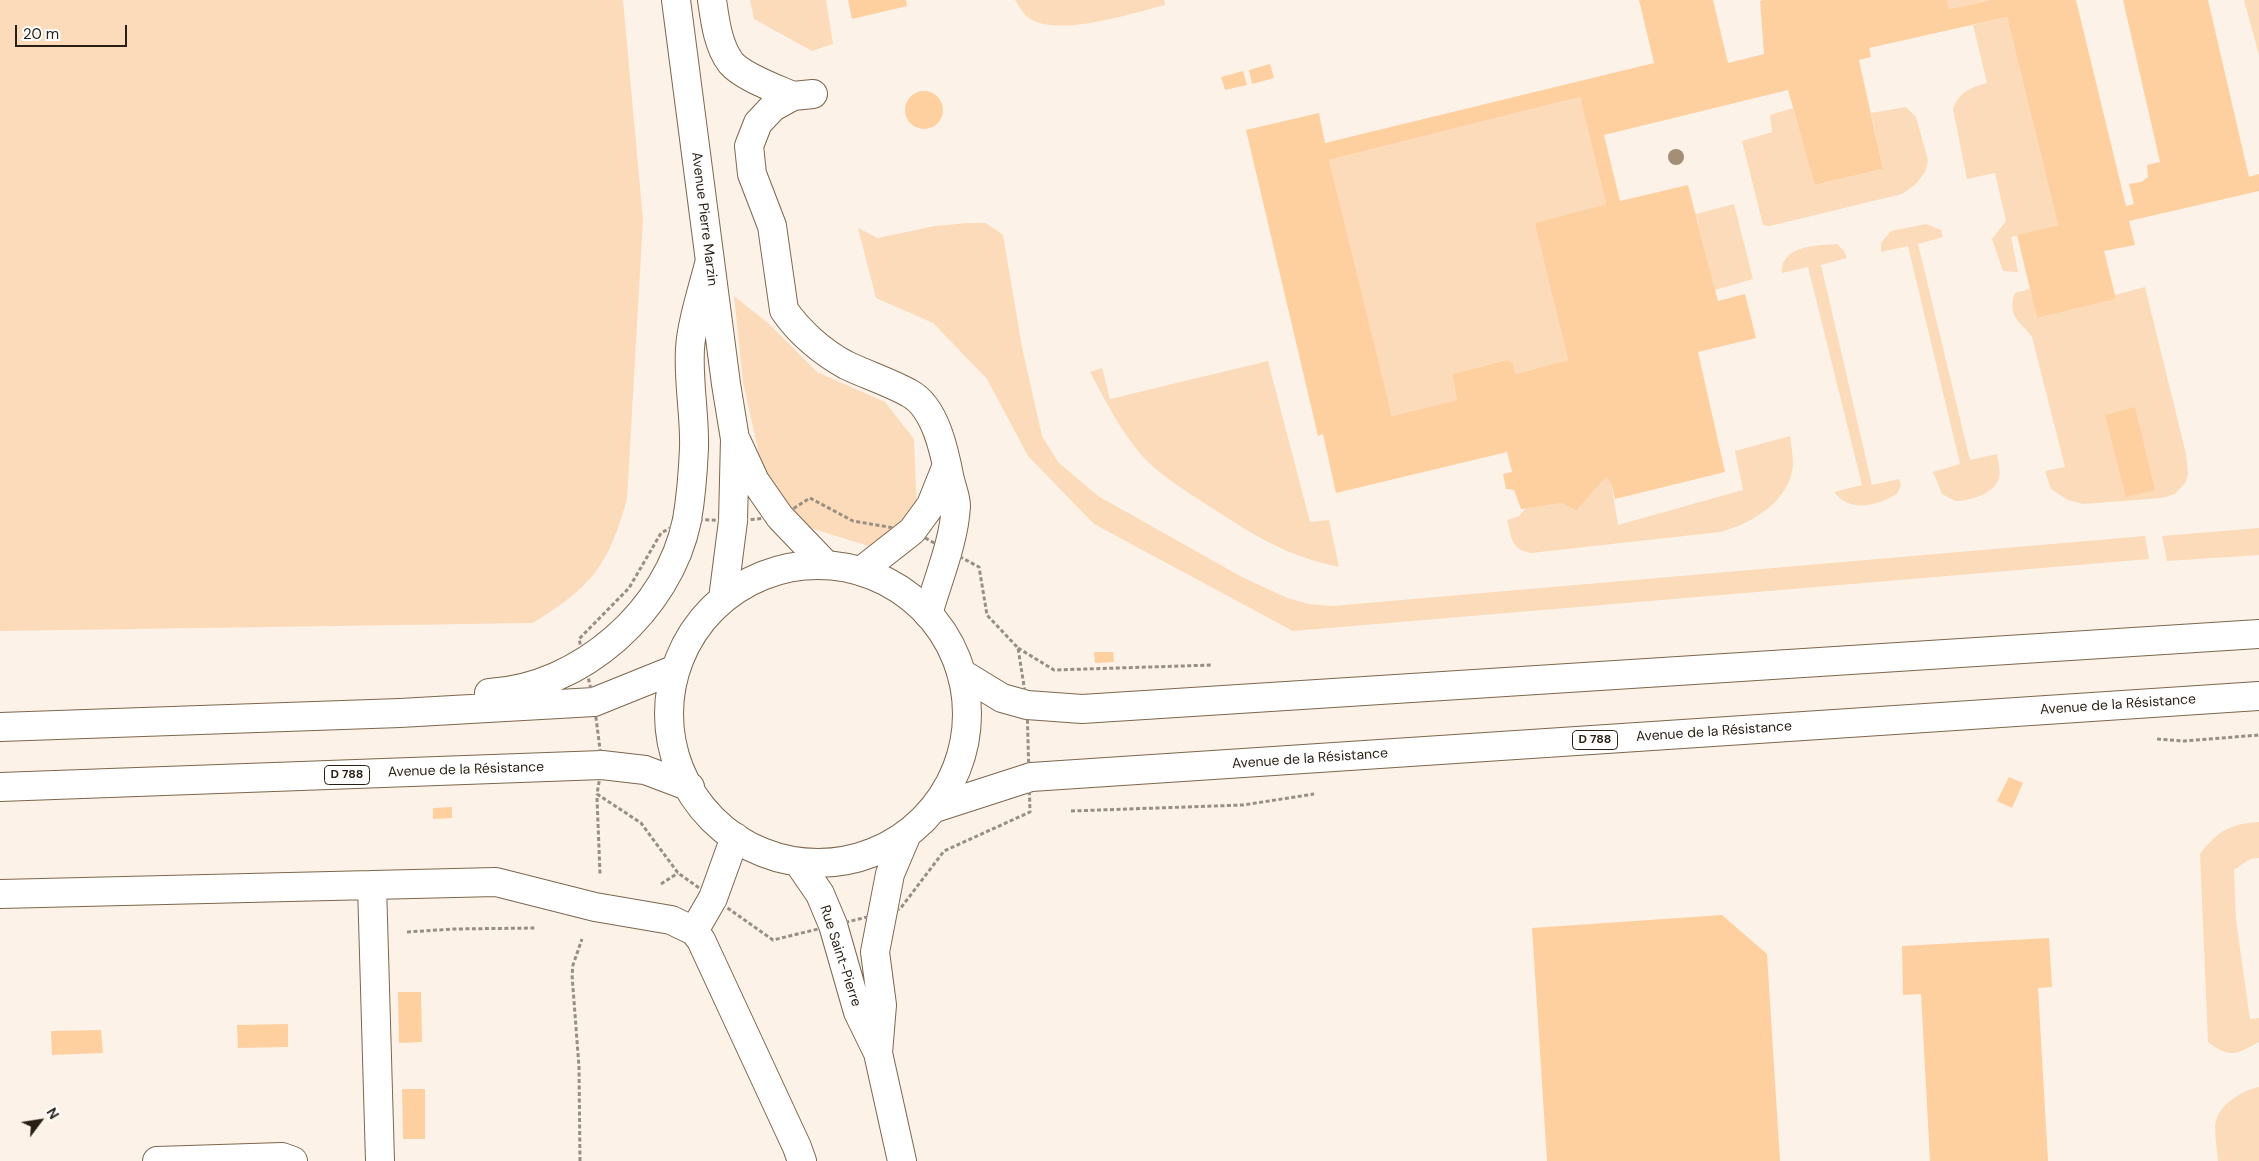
<!DOCTYPE html>
<html>
<head>
<meta charset="utf-8">
<style>
	body { margin:0 }
	#map { position:relative; width:2259px; height:1161px; overflow:hidden; background:#fdf2e7; font-family:"DM Sans",sans-serif }
	canvas { display:block }
	.north { position:absolute; left:15px; top:1096px; width:50px; height:50px; -webkit-text-stroke:4px #fff; paint-order:stroke; rotate:59deg; font-size:14px; font-weight:700; line-height:20px; text-align:center; color:#291f15 }
	.north::after { content:''; display:block; margin:auto; width:18px; height:22px; background:#291f15; clip-path:polygon(50% 0,100% 100%,50% 72%,0 100%) }
	.scale { position:absolute; left:15px; top:25px; width:112px; height:22px; box-sizing:border-box; border:2px solid #291f15; border-top:0; padding-left:6px; font-size:15px; line-height:18px; white-space:nowrap; color:#291f15; -webkit-text-stroke:4px #fff; paint-order:stroke }
</style>
</head>
<body>
<div id="map">
<canvas width="2259" height="1161"></canvas>
<div class="north">N</div>
<div class="scale">20 m</div>
</div>
<script>
const c = document.querySelector('canvas').getContext('2d');
c.lineJoin = 'round';
function paint(path, color) {
  c.fillStyle = color;
  c.fill(path, 'evenodd');
}
function strokePath(path, color, width, dash) {
  c.strokeStyle = color;
  c.lineWidth = width;
  c.lineCap = dash ? 'butt' : 'round';
  c.setLineDash(dash || []);
  c.stroke(path);
}
function drawText(font, color, halo, rows, align = 'center') {
  c.font = font + ' "DM Sans",sans-serif';
  c.lineWidth = 4.5;
  c.setLineDash([]);
  c.textBaseline = 'middle';
  c.strokeStyle = halo;
  c.fillStyle = color;
  for (const [text, x, y, turn = 0] of rows) {
    c.save();
    c.translate(x, y);
    c.rotate((+turn || 0) * Math.PI / 180);
    c.textAlign = isNaN(turn) ? turn : align;
    if (halo) c.strokeText(text, 0, 0);
    c.fillText(text, 0, 0);
    c.restore();
  }
}
paint(new Path2D(`
	M0 0H623L643 220 627 499C608 567 592 586 533 623L0 631Z
	M750 0H826L833 44 812 51 754 19Z
	M1015 0H1164L1165 5C1133 13 1057 38 1029 18 1024 15 1018 5 1015 0Z
	M1947 0H1991L1949 9Z
	M2244 0H2259V55Z
	M2007 17 2058 225 2011 237 2018 272 2003 271 1992 239 2006 221 1995 173 1967 179 1953 109C1959 92 1970 88 1987 83L1973 25Z
	M1580 97 1606 204 1536 223 1568 360 1515 374 1513 363 1507 360 1452 374 1457 400 1392 416 1329 160Z
	M1906 107 1916 117 1928 160 1925 172 1916 184 1902 194 1770 226 1763 225 1742 141 1772 132 1770 115 1793 108 1816 185 1883 169 1871 113Z
	M1734 204 1753 279 1715 290 1696 214Z
	M968 223H986L1003 235 1022 347 1042 436 1058 462 1098 496 1240 576 1287 598 1309 604 1332 606 2145 536 2149 559 1293 631 1094 524 1028 456 987 379 933 323 876 298 858 228 878 238 935 226Z
	M1926 224 1941 230 1943 237 1918 244 1970 460 1997 454C1998 462 2001 470 1999 478 1995 493 1971 501 1956 501 1952 500 1946 496 1942 494L1933 472 1960 464 1908 246 1881 252V243L1891 231Z
	M1837 244 1844 251 1847 258 1821 265 1872 485 1899 479 1901 485 1897 494C1876 506 1850 513 1834 492L1862 485 1808 267 1782 273C1780 246 1816 245 1837 244Z
	M2145 287 2186 454 2188 474 2185 483 2175 494 2162 498 2083 504 2068 500 2051 489 2045 471 2065 467 2032 337C2021 321 2006 317 2015 293L2030 289 2037 318 2116 299 2115 295Z
	M734 296 769 324 817 372 885 402 914 439 917 511 872 547 810 528 765 481 743 382Z
	M1268 361 1310 522 1329 520 1339 567C1287 556 1257 537 1212 508 1189 493 1165 479 1145 459 1122 434 1106 402 1090 372L1102 368 1110 399Z
	M1790 436C1791 445 1793 455 1793 464 1791 501 1751 524 1720 532L1531 553C1510 549 1512 538 1507 520L1519 516 1526 508 1562 503 1576 511 1606 477 1611 483 1618 525 1743 490 1735 451Z
	M2259 528V555L2167 561 2162 536Z
	M2259 822V858L2250 859 2234 870 2236 920 2250 1019 2259 1018V1042C2237 1054 2230 1059 2208 1042L2200 854C2218 831 2229 824 2259 822Z
	M2259 1087V1161H2218C2217 1150 2215 1137 2215 1126 2217 1105 2241 1091 2259 1087Z`), '#fbdbba');
paint(new Path2D(`
	M848 0H906L907 6 852 19Z
	M1639 0H1713L1728 63 1764 54 1760 1 1763 0H1947L1949 9 1991 0H2076L2126 206 2134 204 2129 184 2141 182 2148 177 2147 165 2160 162 2123 0H2208L2249 177 2259 174V191L2129 221 2135 245 2104 251 2116 299 2037 318 2017 235 2058 225 2007 17 1869 48 1871 57 1859 60 1883 169 1815 185 1788 90 1604 135 1620 201 1688 185 1718 301 1745 294 1756 338 1698 352 1725 472 1615 499 1611 483 1606 477 1576 511 1562 503 1521 509 1514 490 1506 489 1503 474 1512 472 1507 452 1336 493 1323 434 1318 436 1246 130 1319 113 1325 143 1654 63ZM1580 97 1606 204 1535 223 1568 360 1515 374 1513 363 1507 360 1452 374 1457 400 1392 416 1329 160Z
	M1270 64 1274 78 1252 84 1249 70Z
	M1243 71 1247 85 1225 90 1221 77Z
	M905 110a19 19 0 1 1 38 0a19 19 0 1 1-38 0Z
	M2135 407 2155 490 2126 497 2105 415Z
	M1094 652H1113L1114 662 1095 663Z
	M2009 777 2023 783 2012 808 1997 801Z
	M452 807V818L433 819V808Z
	M1722 915 1767 954 1780 1161H1547L1532 928Z
	M2049 938 2052 987 2038 988 2048 1161H1930L1921 994 1903 995 1902 946Z
	M398 992H421L422 1042 399 1043Z
	M288 1024V1047L238 1048 237 1025Z
	M101 1030 103 1053 52 1055 51 1031Z
	M402 1089H425V1139H403Z`), '#fed0a0');
const minor = new Path2D(`
	M712 0C715 21 718 46 731 63 743 77 777 89 793 96
	M813 94 793 96 773 107 758 123 749 146 752 174 772 226 784 310C799 332 822 352 846 365 867 375 889 382 909 393 936 407 945 454 950 480 952 488 956 498 956 506 954 542 938 579 928 614
	M861 571 912 531 931 505 947 465
	M372 885 380 1161
	M0 894 496 882 595 907 671 920 694 931 701 940 797 1147 802 1161
	M694 931 713 898 735 837
	M157 1161 282 1157 293 1161`);
const major = new Path2D(`
	M676 0 726 384 735 439 733 521 723 599
	M737 442 755 481 780 517 826 565
	M669 714a149 149 0 1 1 298 0a149 149 0 1 1-298 0Z
	M961 673 1002 698 1027 705 1082 709 2259 634
	M489 693C581 688 669 610 687 520 691 497 693 471 694 448 695 415 688 382 690 349 691 324 704 285 710 260
	M0 727 400 713 594 702 676 669
	M0 787 602 765 645 770 690 787
	M935 808 1031 777 2259 696
	M798 862 820 894 833 925 858 1012 878 1053 902 1161
	M878 1053 882 1005 875 952 890 874 907 834`);
strokePath(minor, '#7d664d', 30);
strokePath(major, '#7d664d', 30);
strokePath(new Path2D(`
	M810 498 853 521 912 531 979 567 987 615 1018 648 1027 705 1030 812 944 851 900 909 773 940 678 873 641 823 597 794 602 765 594 702 579 639 629 588 661 533 687 519 733 521 780 517Z
	M1018 648 1054 670 1213 665
	M2157 739 2184 741 2259 735
	M597 798 600 874
	M1071 811 1243 805 1314 794
	M661 884 678 873
	M407 932 453 929 536 928
	M580 1161 579 1067 572 975 573 965 582 939`), '#998e83', 3, [4, 2.5]);
strokePath(minor, '#fff', 28);
strokePath(major, '#fff', 28);
c.fillStyle = '#a48e76';
for (const [x, y] of [
	[1676,157]
]) {
  c.beginPath();
  c.arc(x, y, 8, 0, 2 * Math.PI);
  c.fill();
}
for (const [x, y, w] of [
	[1595,740,45],
	[347,775,45]
]) {
  const box = new Path2D();
  box.roundRect(x - w / 2, y - 9.5, w, 19, 4);
  c.fillStyle = '#fff';
  c.fill(box);
  strokePath(box, '#291f15', 1);
}
drawText('bold 12px', '#291f15', null, [
	["D 788",1595,740],
	["D 788",347,775]
]);
drawText('14px', '#291f15', '#fff', [
	["Avenue Pierre Marzin",704,219,83],
	["Avenue de la Résistance",2118,705,-4],
	["Avenue de la Résistance",1714,732,-4],
	["Avenue de la Résistance",1310,759,-4],
	["Avenue de la Résistance",466,770,-2],
	["Rue Saint-Pierre",840,956,72]
]);
</script>
</body>
</html>
